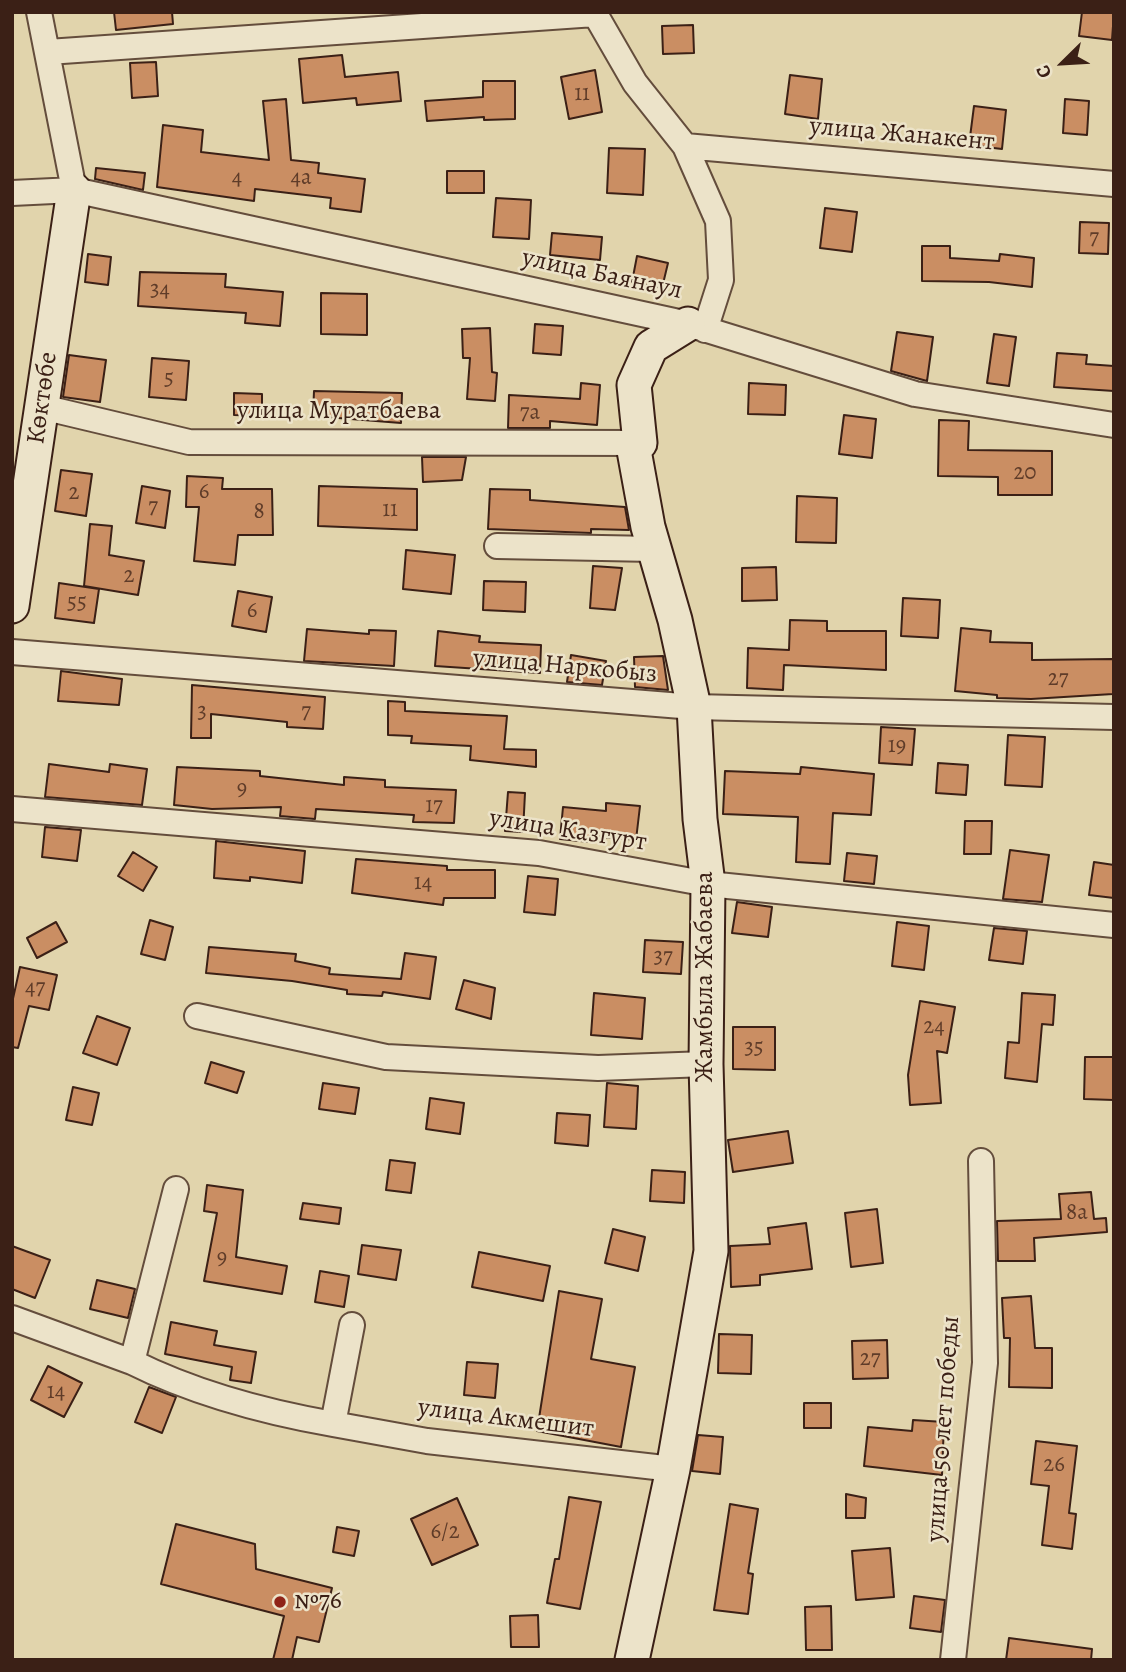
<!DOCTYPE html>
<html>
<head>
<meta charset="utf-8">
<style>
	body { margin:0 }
	#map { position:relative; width:1126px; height:1672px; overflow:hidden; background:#e1d4ac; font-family:Alegreya,serif }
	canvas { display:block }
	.frame { position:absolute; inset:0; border:14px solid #3b2016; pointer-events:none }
	.north { position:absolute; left:1028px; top:28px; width:70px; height:70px; -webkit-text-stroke:5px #ece3c9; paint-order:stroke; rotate:246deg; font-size:19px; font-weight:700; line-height:28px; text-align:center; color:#3b2016 }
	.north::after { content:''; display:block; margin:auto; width:24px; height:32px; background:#3b2016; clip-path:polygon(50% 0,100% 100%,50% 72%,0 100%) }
</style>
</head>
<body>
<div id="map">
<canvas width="1126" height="1672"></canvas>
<div class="frame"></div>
<div class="north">С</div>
</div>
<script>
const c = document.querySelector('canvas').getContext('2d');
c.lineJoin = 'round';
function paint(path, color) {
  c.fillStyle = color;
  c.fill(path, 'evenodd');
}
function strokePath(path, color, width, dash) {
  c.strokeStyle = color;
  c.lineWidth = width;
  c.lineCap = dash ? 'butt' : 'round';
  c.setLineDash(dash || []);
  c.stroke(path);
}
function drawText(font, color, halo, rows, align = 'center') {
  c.font = font + ' Alegreya,serif';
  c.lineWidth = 5;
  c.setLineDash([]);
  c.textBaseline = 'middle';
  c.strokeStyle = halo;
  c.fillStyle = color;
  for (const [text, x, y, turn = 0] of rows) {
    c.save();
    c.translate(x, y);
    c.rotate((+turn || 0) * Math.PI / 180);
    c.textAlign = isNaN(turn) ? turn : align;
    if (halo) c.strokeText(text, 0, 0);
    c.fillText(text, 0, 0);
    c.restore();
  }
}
const building = new Path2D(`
	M114 12H172L173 24 116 30Z
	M1082 12H1114L1112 40 1079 36Z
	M693 25 694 53 663 54 662 26Z
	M342 55 345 77 398 72 401 101 357 105 356 98 303 103 299 59Z
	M156 62 158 96 132 98 130 63Z
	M595 70 602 112 569 119 561 77Z
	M790 75 822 79 818 119 785 114Z
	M483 81H515V119L484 120V117L427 121 425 101 483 97Z
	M286 99 291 160 319 163 318 173 365 179 361 212 330 208 331 198 255 189 254 201 157 187 163 125 203 130 201 152 269 160 263 101Z
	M1065 99 1089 101 1087 135 1063 133Z
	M974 106 1006 110 1002 149 969 145Z
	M609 148 645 149 643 195 607 193Z
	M96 168 145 173 143 190 95 179Z
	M447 171H484V193H447Z
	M496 198 531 200 529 239 493 237Z
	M825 208 857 212 852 252 820 248Z
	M1080 222 1109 223 1108 254 1079 253Z
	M552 233 602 237 600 260 550 255Z
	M922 246H950V258L999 261 1000 254 1034 258 1032 287 989 282 922 281Z
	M88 254 111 257 108 285 85 282Z
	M637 256 668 263 662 288 632 282Z
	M140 272 226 274 225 287 283 292 280 326 245 323 246 313 138 306Z
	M321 293 367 294V335L321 334Z
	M535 324 563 326 561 355 533 353Z
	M490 328 492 372 497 373 495 401 467 399 470 358H463L462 329Z
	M897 332 933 337 927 381 891 371Z
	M994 334 1016 337 1009 386 987 383Z
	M1057 353 1087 355 1086 364 1114 366V391L1054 387Z
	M69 355 106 360 100 402 63 397Z
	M152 358 189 361 186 400 149 397Z
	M581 383 600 385 597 425 550 421V428H508L509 395 580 399Z
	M749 383 786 385 785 415 748 414Z
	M314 391 402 393 401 423 313 416Z
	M234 393 262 394V416L234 415Z
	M844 415 876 419 872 458 839 454Z
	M939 420 969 421 968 450 1052 451V495H998V477L938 476Z
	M422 457H466L462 480 423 482Z
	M61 470 92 474 86 516 55 511Z
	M187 476 223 478 222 489H272L273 535H238L235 565 194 561 199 507H186Z
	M142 486 170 491 165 528 136 523Z
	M319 486 417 489V530L318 526Z
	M490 489 530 490V500L625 507 629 530 591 529V533L488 529Z
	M797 496 837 498 836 543 796 542Z
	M90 524 112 526 109 555 144 561 138 595 84 586Z
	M406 550 455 555 451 594 403 589Z
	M593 566 622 568 615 610 590 608Z
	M776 567 777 600 742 601V568Z
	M484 581 526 582 525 612 483 610Z
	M59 583 99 589 94 623 55 618Z
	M238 591 272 597 266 632 232 626Z
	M903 598 940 600 938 638 901 636Z
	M790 620 827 621V631H886V670L784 665 783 690 747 688 748 648 789 650Z
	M961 628 991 631 990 642 1032 643V660L1113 659V694L1031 699 997 698V695L955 691Z
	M307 629 369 634V630L396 631 394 666 304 661Z
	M438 631 480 636 479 642 541 645 540 673 435 666Z
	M571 655 606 661 602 685 567 682Z
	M663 656 668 690 635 687 634 657Z
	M61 671 122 679 119 705 58 701Z
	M192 685 325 697 323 729 287 727V722L211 714V738H191Z
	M388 701 405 702V711L507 716 504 749 536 750V767L470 760 471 746 411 743 412 736 388 735Z
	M881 727 915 729 912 765 879 763Z
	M1008 735 1045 737 1042 787 1005 785Z
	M938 763 968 765 966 795 936 793Z
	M49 764 109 772 110 764 147 769 142 805 45 797Z
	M177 767 260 771V776L344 785V777L385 780V787L456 790 454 823 413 822 414 815 316 809 315 819 280 816 281 807 212 809 174 805Z
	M801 767 874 774 871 815 833 813 830 864 796 862 798 817 723 814 725 771 800 774Z
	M508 792 525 793 523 832 505 831Z
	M606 803 640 806 636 840 591 836 590 842 560 839 563 807 606 811Z
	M965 821H992L991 854H964Z
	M45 827 81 830 77 861 42 857Z
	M216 841 305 851 302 883 250 877V881L214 878Z
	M1010 850 1049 855 1042 902 1003 899Z
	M133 852 157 867 143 891 118 876Z
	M847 853 877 856 874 884 844 881Z
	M356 859 447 866V870H495V898H444L443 905 352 893Z
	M1094 862 1114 865V898L1089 895Z
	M528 876 558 879 555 915 524 912Z
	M737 902 772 907 768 937 732 933Z
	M150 920 173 927 165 960 141 954Z
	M56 922 67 942 37 958 27 938Z
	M897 922 929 926 924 970 892 966Z
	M994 928 1027 931 1023 964 989 960Z
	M645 940 683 942 681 974 643 972Z
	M209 947 296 954 295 961 330 968 329 974 401 979 405 953 436 957 430 999 383 992 382 996 347 994V990L292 981 206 973Z
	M20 967 57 975 49 1010 29 1006 18 1048 12 1047V1003Z
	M464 980 495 988 491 1019 456 1009Z
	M594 993 645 998 642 1039 591 1035Z
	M1022 993 1055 995 1053 1025 1042 1024 1037 1082 1005 1078 1008 1042 1019 1043Z
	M920 1001 955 1007 947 1053 937 1051 941 1103 910 1105 908 1075Z
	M97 1016 130 1028 117 1065 83 1053Z
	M733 1027H775V1070L733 1069Z
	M1085 1057H1114V1100L1084 1099Z
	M211 1062 244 1072 237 1093 205 1083Z
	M323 1083 359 1088 355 1114 319 1109Z
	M607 1083 638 1086 636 1129 604 1127Z
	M73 1087 99 1093 92 1125 66 1120Z
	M430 1098 464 1103 460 1134 426 1129Z
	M557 1113 590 1115 588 1146 555 1143Z
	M788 1131 793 1163 733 1172 728 1140Z
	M390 1160 415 1163 411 1193 386 1190Z
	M652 1170 685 1172 684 1203 650 1201Z
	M207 1185 243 1190 236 1257 287 1266 282 1294 204 1281 217 1213 204 1211Z
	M1091 1192 1094 1219 1106 1218 1107 1232 1034 1238 1035 1261H998L997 1221 1061 1219 1059 1194Z
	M303 1203 341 1208 339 1224 300 1219Z
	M877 1209 883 1263 851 1267 845 1213Z
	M806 1223 812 1269 760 1275V1285L731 1287 730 1246 770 1244 768 1228Z
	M613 1229 645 1237 638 1271 605 1263Z
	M362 1245 401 1250 396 1280 358 1274Z
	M12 1246 50 1260 35 1298 12 1289Z
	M479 1252 550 1266 543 1301 472 1287Z
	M320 1271 349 1276 344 1307 315 1302Z
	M97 1280 135 1289 128 1318 90 1309Z
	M559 1291 602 1299 591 1359 635 1367 621 1447 537 1431Z
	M1031 1296 1035 1348H1052V1388L1009 1387 1010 1338H1004L1002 1298Z
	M171 1322 217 1331 214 1345 256 1352 251 1383 230 1380 232 1367 165 1354Z
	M719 1334 752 1335 751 1374 718 1373Z
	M887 1340 888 1378 853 1379 852 1341Z
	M467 1362 498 1364 495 1398 464 1395Z
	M48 1366 82 1383 64 1417 31 1400Z
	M149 1387 176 1397 162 1433 135 1422Z
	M804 1403H831V1428H804Z
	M913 1420 944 1422 942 1475 864 1466 868 1427 912 1431Z
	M698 1435 723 1437 720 1474 692 1471Z
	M1036 1441 1077 1446 1069 1513 1076 1514 1072 1549 1042 1545 1049 1486 1031 1484Z
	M846 1494 866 1498 865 1518H846Z
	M569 1497 601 1502 580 1609 547 1603 555 1559H559Z
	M457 1498 478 1545 432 1565 411 1519Z
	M730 1504 758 1509 748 1573 753 1574 748 1614 714 1610Z
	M176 1524 255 1544 256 1569 332 1588 319 1642 297 1637 292 1660H273L284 1616 161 1584Z
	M337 1527 359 1531 354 1556 333 1552Z
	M890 1548 894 1597 856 1600 852 1551Z
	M914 1596 945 1600 941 1632 910 1628Z
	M831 1606 832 1650H806L805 1607Z
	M538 1615 539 1647H511L510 1616Z
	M1009 1638 1092 1649 1091 1660H1006Z`);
paint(building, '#ca8e63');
strokePath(building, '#3b2016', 2);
const street = new Path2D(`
	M39 12 74 190
	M594 12 635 83 685 146 718 221 721 280 705 330
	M48 52 595 14
	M685 146 1114 184
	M12 193 74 190 688 324 915 394 1114 425
	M42 407 189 442 640 443
	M497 546 654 549
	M12 652 694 707 1114 717
	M12 809 539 853 708 884 1114 925
	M197 1016 386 1057 598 1068 706 1064
	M12 1318 132 1362 176 1189
	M132 1362C194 1393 265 1412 333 1424L352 1325
	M333 1424 427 1441 673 1469
	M953 1660 985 1363 981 1161`);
const secondary = new Path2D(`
	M12 606 74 190
	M632 1660 673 1469 711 1251 706 1064 708 884 700 819 694 707 675 620 648 527 633 445 640 443 634 385 651 347 688 324`);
strokePath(street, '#644d3c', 28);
strokePath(secondary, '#3b2016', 37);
strokePath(street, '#ece3c9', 24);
strokePath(secondary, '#ece3c9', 33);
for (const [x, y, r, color] of [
	[280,1602,7,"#8f2418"]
]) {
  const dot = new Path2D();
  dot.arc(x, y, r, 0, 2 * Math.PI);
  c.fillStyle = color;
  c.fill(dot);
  strokePath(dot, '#ece3c9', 2.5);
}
drawText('23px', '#5f3c29', null, [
	["11",582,94],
	["4",237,178],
	["4а",301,178],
	["7",1094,238],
	["34",160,290],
	["5",169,379],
	["7а",530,413],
	["20",1025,473],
	["6",204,492],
	["2",74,493],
	["7",153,507],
	["11",390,510],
	["8",259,512],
	["2",129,576],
	["55",77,603],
	["6",252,611],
	["27",1058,679],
	["3",202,712],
	["7",306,712],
	["19",897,746],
	["9",242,789],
	["17",434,806],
	["14",423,883],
	["37",663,957],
	["47",35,988],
	["24",934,1027],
	["35",754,1048],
	["8а",1077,1213],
	["9",222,1258],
	["27",870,1359],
	["14",56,1392],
	["26",1054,1465],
	["6/2",445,1532]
]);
drawText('26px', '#3b2016', '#ece3c9', [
	["улица Жанакент",902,135,5],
	["улица Баянаул",602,275,12],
	["Көктөбе",43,398,-82],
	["улица Муратбаева",339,412],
	["улица Наркобыз",565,667,5],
	["улица Казгурт",568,831,9],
	["Жамбыла Жабаева",706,977,-90],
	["улица Акмешит",506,1419,7],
	["улица 50 лет победы",944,1429,-86]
]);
drawText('26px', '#3b2016', '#ece3c9', [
	["№76",294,1602]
], 'left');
</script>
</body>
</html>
